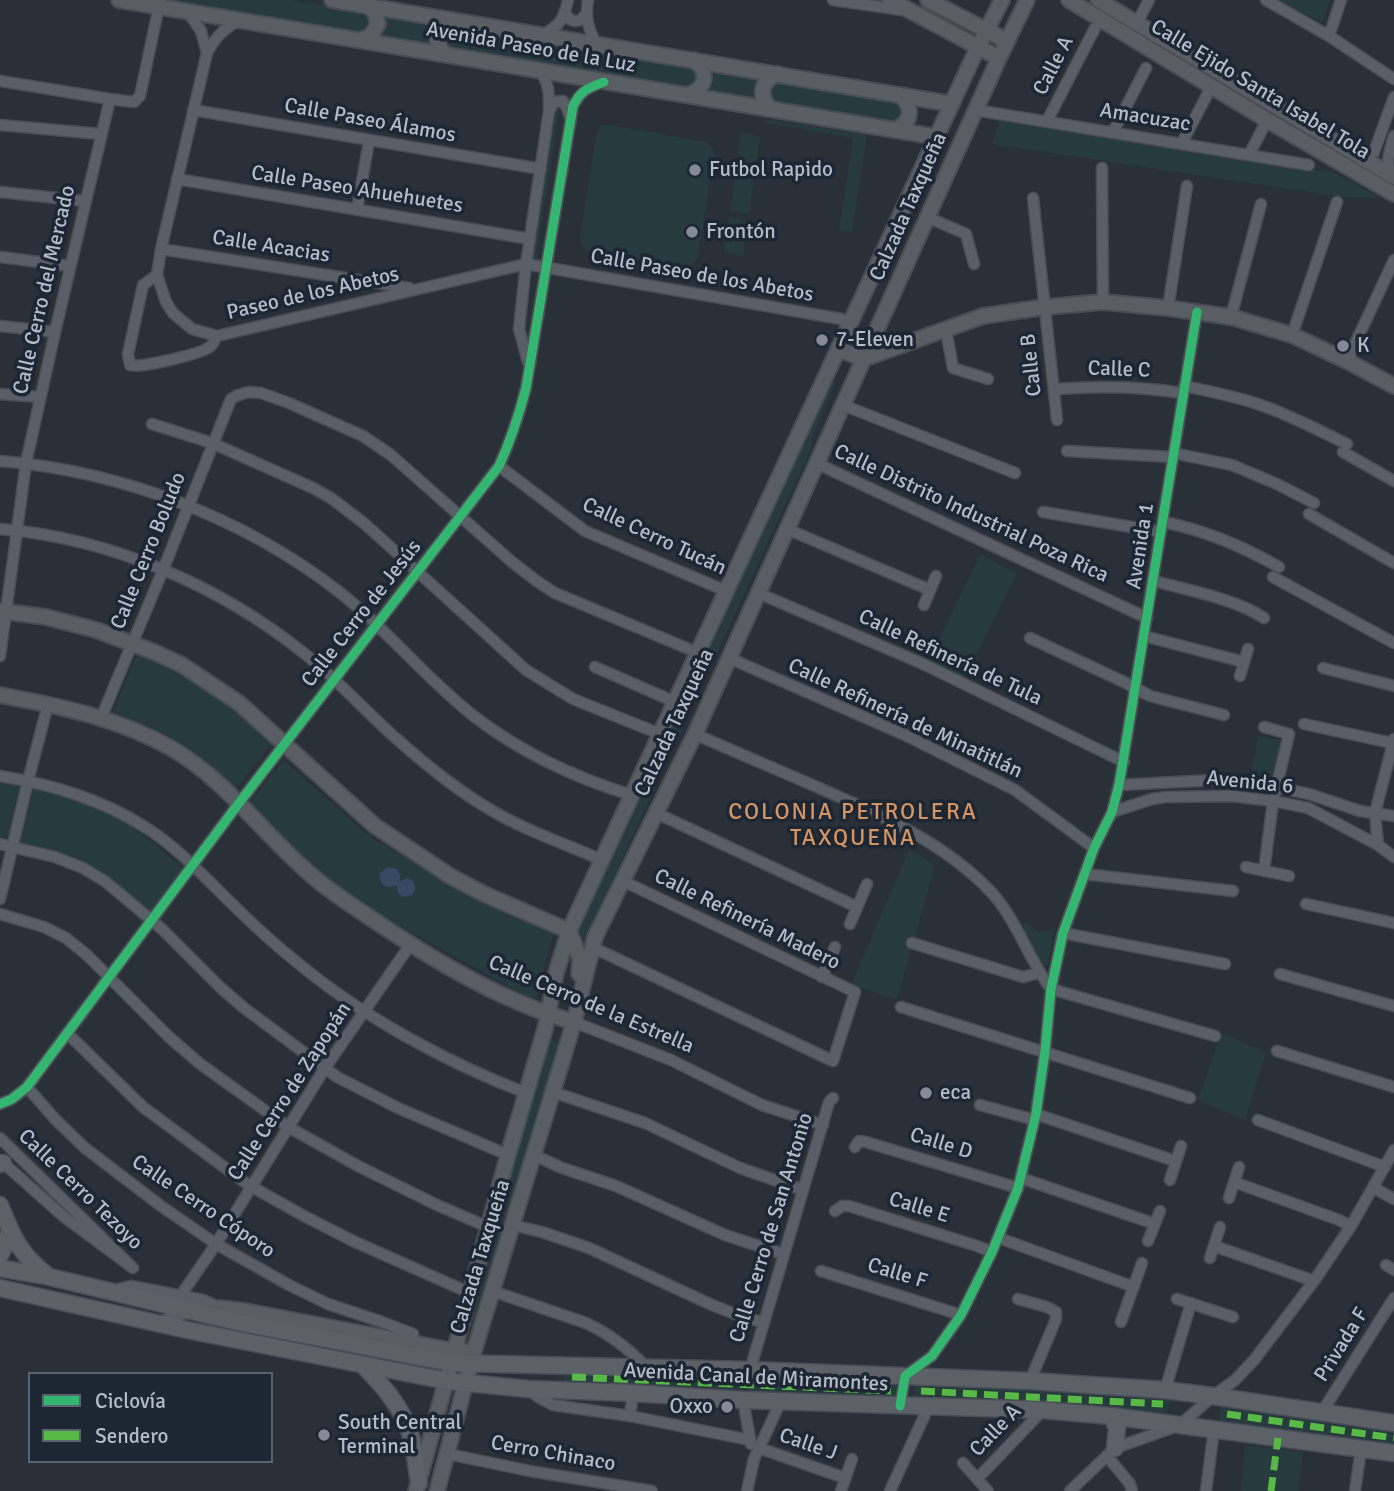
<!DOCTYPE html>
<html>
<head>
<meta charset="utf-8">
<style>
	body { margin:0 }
	#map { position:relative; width:1394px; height:1491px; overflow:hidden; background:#2a3038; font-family:Signika,sans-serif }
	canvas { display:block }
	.legend { position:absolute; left:28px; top:1372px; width:245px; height:91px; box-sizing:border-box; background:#1d2633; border:2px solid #59626f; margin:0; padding:9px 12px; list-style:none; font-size:21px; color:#b4bcc9 }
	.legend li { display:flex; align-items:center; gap:14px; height:35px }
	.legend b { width:35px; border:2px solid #59626f }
</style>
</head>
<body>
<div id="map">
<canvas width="1394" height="1491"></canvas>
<ul class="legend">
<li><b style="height:9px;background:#33b770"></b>Ciclovía</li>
<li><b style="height:9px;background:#58b947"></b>Sendero</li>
</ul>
</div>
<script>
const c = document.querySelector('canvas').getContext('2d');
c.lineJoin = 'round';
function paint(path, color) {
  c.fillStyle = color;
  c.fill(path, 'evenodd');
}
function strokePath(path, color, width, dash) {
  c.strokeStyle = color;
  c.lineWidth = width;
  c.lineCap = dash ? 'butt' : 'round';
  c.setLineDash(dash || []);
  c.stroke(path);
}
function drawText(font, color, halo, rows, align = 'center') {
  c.font = font + ' Signika,sans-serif';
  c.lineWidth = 7;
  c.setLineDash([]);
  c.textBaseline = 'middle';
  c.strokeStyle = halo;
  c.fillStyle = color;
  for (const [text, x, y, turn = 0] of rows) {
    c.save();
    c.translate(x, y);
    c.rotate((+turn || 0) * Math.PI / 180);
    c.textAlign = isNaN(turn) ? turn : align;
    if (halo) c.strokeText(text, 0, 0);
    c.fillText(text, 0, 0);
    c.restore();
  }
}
paint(new Path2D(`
	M169 0H291L368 13 371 19 372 25 364 35 170 3Z
	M1274 0H1330L1323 22Z
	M378 15 438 24 434 47 375 37Z
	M454 27 694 68C700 77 696 81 690 89L450 50 445 44 444 37 447 31Z
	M706 69 765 79 761 101 702 91Z
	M781 81 897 102 903 108 905 115 892 125 778 105 772 99 770 91 774 83Z
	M555 107 560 108 537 253 543 265 530 264 533 253Z
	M765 119 867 135 852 232 839 230 853 138 765 123Z
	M1000 121 1335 173 1381 198 1343 197 992 144Z
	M601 125H610L705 142C712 145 714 150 714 157L698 255C695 264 691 267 681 266L590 251 582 247 580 237 596 135Z
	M741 133 760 136 755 171 736 168Z
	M735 176 754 179 749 214 730 211Z
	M729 218 748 221 743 256 724 253Z
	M832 381 836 383 814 432 811 449 600 907 585 945 581 936 576 929Z
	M981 554 1017 574 963 682 927 663Z
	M137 654 206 688 274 741 235 789C216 772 198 751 175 739 156 728 134 720 113 712Z
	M1258 736 1281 740 1272 783 1250 780Z
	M284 760 362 830 376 840 453 886 485 904 551 930 553 934 551 942 536 997 531 999 391 921 345 891 330 880 249 803Z
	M0 775 21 780 9 838 0 837Z
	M34 785 112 812 149 839 184 869 149 914C132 897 115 880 94 867 73 854 45 849 20 842Z
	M909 850 920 855 935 866 897 999 851 985Z
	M1025 922 1039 932 1048 931 1051 929H1054L1048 965 1042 966 1035 954 1023 929Z
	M1221 1033 1266 1052 1245 1120 1198 1100Z
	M547 1039 559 1043 475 1327 463 1328Z
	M565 1373 897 1383 894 1400 563 1381Z
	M915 1384 1173 1397 1166 1413 913 1399Z
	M1222 1404 1394 1430V1445L1218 1422Z
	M1245 1445 1303 1452 1298 1491H1241Z`), '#273a3e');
paint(new Path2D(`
	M388 867 397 869 400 875V881L408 878 413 881 415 889 412 895 403 897 398 893 397 885C387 890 378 884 380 873Z`), '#384963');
const street = new Path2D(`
	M588 0C585 19 588 27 596 44
	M833 0 902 10
	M1266 0 1329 36 1394 79
	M188 12 201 31 207 53
	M565 12C569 23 579 24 585 15
	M238 21C223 29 215 38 207 53L161 249 157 275 166 302 173 313 192 329 217 336 526 264 841 319 850 324
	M1137 23 1149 0
	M543 35C560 25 564 19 568 0
	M1329 36 1341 0
	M0 81 110 99 134 102 140 96 160 1
	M193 110 541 169
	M975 110 1309 165
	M549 111 554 102 563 101 567 108 570 117
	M1047 121 1095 28
	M0 125 101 134
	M1113 132 1146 68
	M1182 143 1208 93
	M1357 154 1374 152 1394 97
	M1249 155 1264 126
	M1102 168 1103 302
	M1391 175C1385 161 1390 151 1394 136
	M177 179 530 239
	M0 192 85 201
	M1033 198 1057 420
	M357 210 369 141
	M927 217 966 234 974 264
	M161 249 409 288
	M0 257 70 266
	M157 275 143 285 128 354 130 365C141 368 202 354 211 346 214 343 215 339 217 336
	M1168 308 1187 186
	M1231 317 1261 204
	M0 326 55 332
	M946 330 953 368 988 379
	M1292 335 1337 202
	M1347 361 1394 260
	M528 362 519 329 526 264 549 111C549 95 550 83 539 70
	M1184 386C1209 391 1233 396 1258 404 1288 414 1318 430 1347 444
	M1055 389C1098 386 1140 386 1182 393
	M0 394 40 397
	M843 405 1015 473
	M152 424 212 443 313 488 331 498 365 524 526 670 573 699 660 734
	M1067 451 1172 457
	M1343 452 1394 481
	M1173 453 1232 465 1277 484 1314 503
	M0 461C121 471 242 517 338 591 387 629 426 679 475 717 522 753 576 778 631 795
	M816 463 1147 618
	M499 466 585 531 726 591
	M1043 512 1161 532
	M1309 514 1394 563
	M1163 522C1205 530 1242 546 1279 567
	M0 529C110 538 219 585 305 654 338 680 366 712 398 740 426 765 458 791 491 810 526 831 566 844 602 860
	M787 529 930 590
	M1273 577 1394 643
	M1154 581C1187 590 1236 599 1264 618
	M758 593 921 663 1124 762
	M924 605 936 576
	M1144 636 1244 662
	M1030 638 1126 683 1150 696 1224 715
	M0 656 26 463 55 332 110 99
	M729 658 905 735 1015 790 1094 848
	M595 667 675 702
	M1323 668 1394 686
	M1240 676 1248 649
	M101 718 163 570 231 399 238 395 249 392 261 393 289 403 363 436 391 455 512 562 538 582 555 593 689 649
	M1304 724 1392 743
	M695 734C735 752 776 769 817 787 879 814 946 843 993 894 1018 923 1028 958 1051 989L1215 1036
	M0 776C52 785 99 798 145 827 174 845 200 872 225 897 250 922 276 946 304 968 367 1019 450 1064 526 1093
	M1119 785 1215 780 1276 787 1309 794 1360 811 1394 816
	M1112 812 1152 799 1165 797 1232 796 1273 801 1308 808 1378 845 1394 857
	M656 813 857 907
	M0 844 55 857 83 868 106 882 163 930 221 988 244 1008 337 1077 398 1108 508 1155
	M1378 845 1375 813 1394 739
	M1246 867 1289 876
	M1264 871 1273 801 1289 734 1264 727
	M1085 874 1233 891
	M0 899 28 781 48 704
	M1306 904 1394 923
	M0 914 44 927 66 938 87 955 169 1037 199 1063 288 1127 360 1167 437 1205 488 1227
	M850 924 867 884
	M1063 933 1225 964
	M912 943 1023 977 1039 973
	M592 947 833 1061 855 992 623 881
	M1280 974 1394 1006
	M822 977 835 947
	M901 1007 1190 1098
	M574 1022 671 1060 762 1105 823 1125
	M67 1033 143 1107 247 1184 304 1216 353 1241 470 1293
	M1277 1051 1394 1087
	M27 1087 55 1119 85 1148 161 1206 216 1244 289 1285 328 1304 382 1322 413 1334
	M553 1092 645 1123 740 1168 803 1190
	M0 1104 12 1099 27 1087 239 803 499 466C511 440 519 415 526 388L573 106C581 91 587 88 603 82
	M980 1105 1035 1120
	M1036 1114 1175 1161
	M1258 1120 1385 1167
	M0 1138 133 1268 63 1216 0 1160
	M855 1147 859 1141 866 1142 1018 1188
	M534 1155 562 1168 616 1186 725 1235 783 1254
	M1021 1178 1155 1224
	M1170 1180 1181 1146
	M1234 1182 1339 1220 1351 1226
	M1374 1188 1394 1199
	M1229 1198 1239 1167
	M835 1211 842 1206H849L977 1246 992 1252
	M512 1225 542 1232 589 1248 712 1305 745 1318 763 1322
	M999 1238 1134 1287
	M1148 1241 1160 1211
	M1214 1246 1314 1281
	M1210 1258 1220 1227
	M1386 1265 1394 1270
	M821 1271 961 1315
	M114 1290 131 1286 203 1300 218 1307
	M492 1291 586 1323C610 1334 629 1349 647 1368
	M181 1295 216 1244 325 1068 410 945
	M1018 1299 1047 1307 1056 1312V1319L1030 1381
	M1177 1299 1233 1317
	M1121 1322 1142 1263
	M750 1370 829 1102 833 1098
	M528 1389 538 1397 553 1405 630 1416 750 1440
	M1165 1390 1191 1303
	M743 1400 751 1444
	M900 1406 905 1376 932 1356 961 1315 992 1252 1018 1188 1036 1114 1045 1051 1051 989 1063 933 1094 848 1112 812 1119 785 1197 312
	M1322 1412 1394 1298
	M630 1416 633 1393
	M759 1448 845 1478
	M448 1454 530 1471 652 1491
	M1107 1456 1130 1484 1132 1491
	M963 1463 988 1491
	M977 1479 1043 1410
	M747 1491 754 1459 781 1401
	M841 1491 852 1459
	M890 1491 929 1406
	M1070 1491 1115 1448 1180 1425 1213 1396 1235 1380 1254 1360 1314 1281 1351 1226 1394 1150
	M1206 1491 1214 1429
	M1355 1491 1361 1449`);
const secondary = new Path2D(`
	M119 0 937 137
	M332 0 952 104
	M890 0 999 58
	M928 0 1007 41
	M1069 0 1267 120 1394 194
	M1098 0 1394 177
	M360 40 371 36 378 24 375 12 366 5
	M447 55C432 44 434 25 452 20
	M687 95C706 90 710 72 694 60
	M770 108C758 96 761 80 778 74
	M894 130C912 123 914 108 900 95
	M838 349 863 359 983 316 1045 307 1103 302 1168 308 1231 317 1292 335 1347 361 1394 386
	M0 611 46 617 96 630 154 652 182 665 239 703 375 826 450 876 484 894 569 931
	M0 695C59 706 118 718 171 748 228 781 266 838 316 879 336 896 359 910 381 925 440 964 506 1003 574 1022
	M569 931 580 958 579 974
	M162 1324 186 1310 220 1308 245 1311 454 1351H464
	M416 1491 508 1155 545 1029 556 973 569 931 978 47 1002 0
	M437 1491 474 1351 574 1022 595 937 695 734 999 58 1027 0`);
const primary = new Path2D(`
	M0 1164 3 1163
	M0 1205C13 1237 19 1254 48 1276
	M0 1255 6 1244 10 1229
	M0 1268 50 1277 242 1323 451 1363 750 1370 1030 1381 1165 1390 1213 1396 1394 1423
	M0 1288 192 1331 447 1381 528 1389 633 1393 743 1400 1043 1410 1111 1416 1394 1453
	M363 1365C383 1386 401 1406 410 1433 415 1449 416 1466 419 1483
	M1111 1416 1117 1428 1115 1448`);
strokePath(street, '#484c53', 13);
strokePath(secondary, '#484c53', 18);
strokePath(primary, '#484c55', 19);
strokePath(street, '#5a5e66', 10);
strokePath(secondary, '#595d64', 14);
strokePath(primary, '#5c6168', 16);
strokePath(new Path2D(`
	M572 1377 891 1391
	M921 1391 1163 1404
	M1227 1414 1394 1438
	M1271 1491 1278 1438`), '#58b947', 7, [14, 7]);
strokePath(new Path2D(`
	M0 1104 12 1099 27 1087 239 803 499 466C511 440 519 415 526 388L573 106C581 90 588 88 604 82
	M900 1406 905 1376 932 1356 961 1315 992 1252 1018 1188 1036 1114 1045 1051 1051 989 1063 933 1094 848 1112 812 1119 785 1197 312`), '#33b770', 9);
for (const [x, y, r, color] of [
	[695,170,7,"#848b96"],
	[692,232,7,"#848b96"],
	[822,340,7,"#848b96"],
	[1343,346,7,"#848b96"],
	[926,1093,7,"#848b96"],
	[727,1407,7,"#848b96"],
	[324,1435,7,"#848b96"]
]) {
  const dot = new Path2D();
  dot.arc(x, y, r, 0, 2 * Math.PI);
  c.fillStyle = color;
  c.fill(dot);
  strokePath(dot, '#1d2633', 2.5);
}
drawText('21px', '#b4bcc9', '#1d2633', [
	["Avenida Paseo de la Luz",531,48,10],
	["Calle A",1054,66,-63],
	["Calle Ejido Santa Isabel Tola",1260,90,31],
	["Amacuzac",1145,118,9],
	["Calle Paseo Álamos",370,121,10],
	["Calle Paseo Ahuehuetes",357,190,9],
	["Calzada Taxqueña",909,207,-66],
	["Calle Acacias",271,247,9],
	["Calle Paseo de los Abetos",702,276,10],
	["Calle Cerro del Mercado",45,290,-77],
	["Paseo de los Abetos",313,294,-13],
	["Calle B",1032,365,-96],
	["Calle C",1119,370,2],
	["Calle Distrito Industrial Poza Rica",971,514,25],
	["Calle Cerro Tucán",654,537,25],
	["Avenida 1",1141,546,-81],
	["Calle Cerro Boludo",149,551,-68],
	["Calle Cerro de Jesús",362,614,-52],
	["Calle Refinería de Tula",950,658,25],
	["Calle Refinería de Minatitlán",905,719,25],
	["Calzada Taxqueña",675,723,-65],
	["Avenida 6",1250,783,6],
	["Calle Refinería Madero",747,920,26],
	["Calle Cerro de la Estrella",591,1005,23],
	["Calle Cerro de Zapopán",290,1092,-57],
	["Calle D",941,1144,17],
	["Calle Cerro Tezoyo",80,1190,44],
	["Calle Cerro Cóporo",203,1207,34],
	["Calle E",919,1208,17],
	["Calle Cerro de San Antonio",772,1228,-73],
	["Calzada Taxqueña",481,1257,-73],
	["Calle F",897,1274,17],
	["Privada F",1342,1345,-58],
	["Avenida Canal de Miramontes",756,1378,3],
	["Calle A",996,1431,-46],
	["Calle J",808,1445,19],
	["Cerro Chinaco",553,1454,10]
]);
drawText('21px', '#b4bcc9', '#1d2633', [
	["Futbol Rapido",709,170],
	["Frontón",706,232],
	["7-Eleven",836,340],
	["K",1357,346],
	["eca",940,1093],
	["Oxxo",713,1407,"right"],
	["South Central",338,1423],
	["Terminal",338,1447]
], 'left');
c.letterSpacing = '2px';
drawText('23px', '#d59563', '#1d2633', [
	["COLONIA PETROLERA",853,813],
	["TAXQUEÑA",853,839]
]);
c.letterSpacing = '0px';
</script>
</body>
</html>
